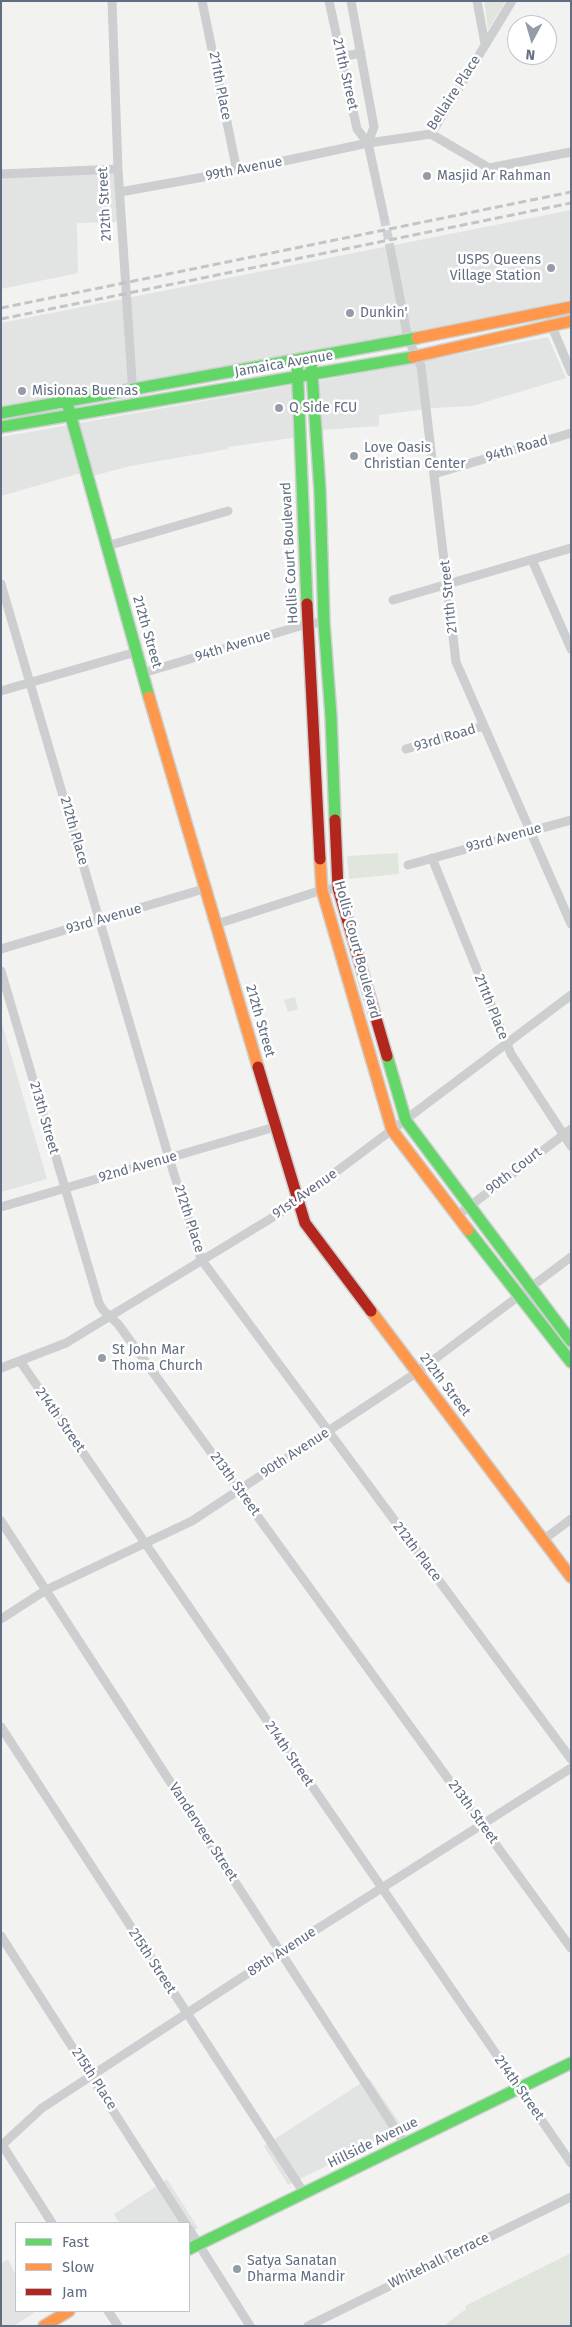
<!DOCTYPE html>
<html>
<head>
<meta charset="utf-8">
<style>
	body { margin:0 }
	#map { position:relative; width:572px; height:2327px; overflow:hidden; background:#f2f3f0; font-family:"Fira Sans",sans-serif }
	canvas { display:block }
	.frame { position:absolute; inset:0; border:2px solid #616d81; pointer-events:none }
	.legend { position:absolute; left:15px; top:2222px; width:175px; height:90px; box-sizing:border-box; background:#fff; border:1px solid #c0c5cd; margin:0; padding:6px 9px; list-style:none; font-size:15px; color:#616d81 }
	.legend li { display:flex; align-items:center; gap:10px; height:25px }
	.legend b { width:25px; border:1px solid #c0c5cd }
	.north { position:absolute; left:507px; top:15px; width:50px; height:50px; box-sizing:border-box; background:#fff; border:1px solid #c0c5cd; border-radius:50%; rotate:186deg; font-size:14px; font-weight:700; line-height:20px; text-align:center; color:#616d81 }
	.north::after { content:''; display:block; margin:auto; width:18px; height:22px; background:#949ca8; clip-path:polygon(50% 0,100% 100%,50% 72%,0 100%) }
</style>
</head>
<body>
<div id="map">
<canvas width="572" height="2327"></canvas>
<div class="frame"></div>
<ul class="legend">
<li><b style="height:6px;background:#63d668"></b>Fast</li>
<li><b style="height:6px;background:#ff974d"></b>Slow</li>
<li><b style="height:6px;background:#b3261e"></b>Jam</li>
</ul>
<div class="north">N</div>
</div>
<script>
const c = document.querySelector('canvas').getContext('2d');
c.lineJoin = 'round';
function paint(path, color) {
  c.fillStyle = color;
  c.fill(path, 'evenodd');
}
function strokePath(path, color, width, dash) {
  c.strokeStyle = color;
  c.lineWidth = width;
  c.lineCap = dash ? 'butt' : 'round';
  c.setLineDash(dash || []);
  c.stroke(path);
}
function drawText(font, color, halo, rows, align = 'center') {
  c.font = font + ' "Fira Sans",sans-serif';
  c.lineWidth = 5;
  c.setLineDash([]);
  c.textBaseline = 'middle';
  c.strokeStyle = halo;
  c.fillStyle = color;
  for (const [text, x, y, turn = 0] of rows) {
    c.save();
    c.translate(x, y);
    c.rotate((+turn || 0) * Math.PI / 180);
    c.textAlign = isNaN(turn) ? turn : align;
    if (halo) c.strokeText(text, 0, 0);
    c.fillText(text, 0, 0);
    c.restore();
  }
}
paint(new Path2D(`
	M116 167 119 222 77 223 78 273 1 289V170Z
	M571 210V300L444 328 1 406V323Z
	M548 337 566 378 472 406 434 408 379 415V426L322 430 320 381Z
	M294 385 299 437 228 447V449L130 466 93 476 91 470 1 496V437Z
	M1 1020 47 1179 1 1192Z
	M369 2078 403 2128 288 2185 264 2146Z
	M167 2179 198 2228 189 2233V2223H119L114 2214Z
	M8 2259 16 2276V2311H33L34 2313 13 2326H1V2264Z`), '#e2e3e3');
paint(new Path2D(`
	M484 1H506L488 30Z
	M398 853 399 874 349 879 347 856Z
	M295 997 298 1009 288 1012 284 1000Z
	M571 2253V2326H447L446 2324 466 2309 465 2306Z`), '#e0e6de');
strokePath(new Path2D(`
	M384 217 391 252`), '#ced2d4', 9, [9, 4.5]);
const fast = new Path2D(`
	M311 358 320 491 324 623 331 716 335 820
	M297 361 307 604
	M68 406 149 697
	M1 413 417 338
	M1 427 413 357
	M387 1056 406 1121 571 1341
	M468 1230 571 1362
	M189 2249 571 2063`);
const slow = new Path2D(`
	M417 338 571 307
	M413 357 571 321
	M149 697 258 1067
	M320 859 322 890 392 1130 468 1230
	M371 1311 571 1577
	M44 2326 69 2311`);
const jam = new Path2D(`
	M307 604 320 859
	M335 820 338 888 387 1056
	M258 1067 305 1223 371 1311`);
strokePath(fast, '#ced0d0', 14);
strokePath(slow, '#ced0d0', 14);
strokePath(jam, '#ced0d0', 14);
strokePath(new Path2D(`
	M112 1 118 169 133 395
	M202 1 237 171
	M329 1 357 129 368 143 384 217
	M351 1 374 127 368 143
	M477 1 485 44
	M341 57 361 53
	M431 134 489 168 571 152
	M1 174 118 169
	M120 192 237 171 368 143 431 134 512 1
	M391 252 408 339 421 366 456 662 571 924
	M550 322 571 372
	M434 474 571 433
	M107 546 228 511
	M532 560 571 649
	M1 584 169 1158 201 1259 571 1759
	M393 600 571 548
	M143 673 310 623H324
	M1 691 136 652
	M406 749 484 726
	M432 858 511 1054 571 1146
	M408 865 571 820
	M217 924 322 890 338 888
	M1 949 207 888
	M1 971 99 1303 103 1310 118 1324 571 1948
	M1 1207 275 1127
	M458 1215 571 1129
	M20 1361 571 2163
	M1 1368 66 1343 288 1208 571 995
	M1 1521 405 2144
	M543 1540 571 1519
	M1 1619 46 1590 192 1521 416 1373 571 1257
	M1 1727 304 2193
	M1 1936 185 2223
	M1 2143 52 2223
	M1 2146 42 2108 273 1957 571 1768
	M189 2229 250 2326
	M108 2311 118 2326
	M308 2326 571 2197`), '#cdcecf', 9);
strokePath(fast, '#63d668', 11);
strokePath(slow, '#ff974d', 11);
strokePath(jam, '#b3261e', 11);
strokePath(new Path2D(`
	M1 308 571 192
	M1 319 571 203`), '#c3c4c5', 3, [8, 4]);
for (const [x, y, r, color] of [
	[427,176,5,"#949ca8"],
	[551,268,5,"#949ca8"],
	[350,313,5,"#949ca8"],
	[22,391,5,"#949ca8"],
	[279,408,5,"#949ca8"],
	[354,456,5,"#949ca8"],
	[102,1358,5,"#949ca8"],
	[237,2269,5,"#949ca8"]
]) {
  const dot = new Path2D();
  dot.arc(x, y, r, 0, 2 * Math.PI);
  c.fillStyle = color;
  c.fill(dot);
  strokePath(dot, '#fff', 2);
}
drawText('14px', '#616d81', '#fff', [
	["211th Street",345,74,77],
	["211th Place",220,86,79],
	["Bellaire Place",454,93,-57],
	["99th Avenue",244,169,-11],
	["212th Street",105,204,-93],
	["Jamaica Avenue",284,364,-10],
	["94th Road",517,449,-16],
	["Hollis Court Boulevard",290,553,-93],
	["211th Street",449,597,-96],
	["212th Street",147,632,74],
	["94th Avenue",233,646,-17],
	["93rd Road",445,738,-17],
	["212th Place",74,831,74],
	["93rd Avenue",504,838,-15],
	["93rd Avenue",104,919,-16],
	["Hollis Court Boulevard",357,950,75],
	["211th Place",491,1007,68],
	["212th Street",260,1021,74],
	["213th Street",44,1118,74],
	["92nd Avenue",138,1167,-16],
	["90th Court",514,1171,-38],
	["91st Avenue",305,1194,-35],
	["212th Place",189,1219,72],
	["212th Street",445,1385,53],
	["214th Street",60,1420,55],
	["90th Avenue",295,1453,-33],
	["213th Street",235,1484,54],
	["212th Place",417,1552,53],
	["214th Street",289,1754,56],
	["213th Street",473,1812,54],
	["Vanderveer Street",203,1832,57],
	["89th Avenue",282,1952,-33],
	["215th Street",152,1961,57],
	["215th Place",94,2079,57],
	["214th Street",519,2088,55],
	["Hillside Avenue",373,2143,-26],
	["Whitehall Terrace",439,2261,-26]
]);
drawText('14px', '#616d81', '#fff', [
	["Masjid Ar Rahman",437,176],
	["USPS Queens",541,260,"right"],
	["Village Station",541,276,"right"],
	["Dunkin'",360,313],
	["Misionas Buenas",32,391],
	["Q Side FCU",289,408],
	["Love Oasis",364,448],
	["Christian Center",364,464],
	["St John Mar",112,1350],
	["Thoma Church",112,1366],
	["Satya Sanatan",247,2261],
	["Dharma Mandir",247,2277]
], 'left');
</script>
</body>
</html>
